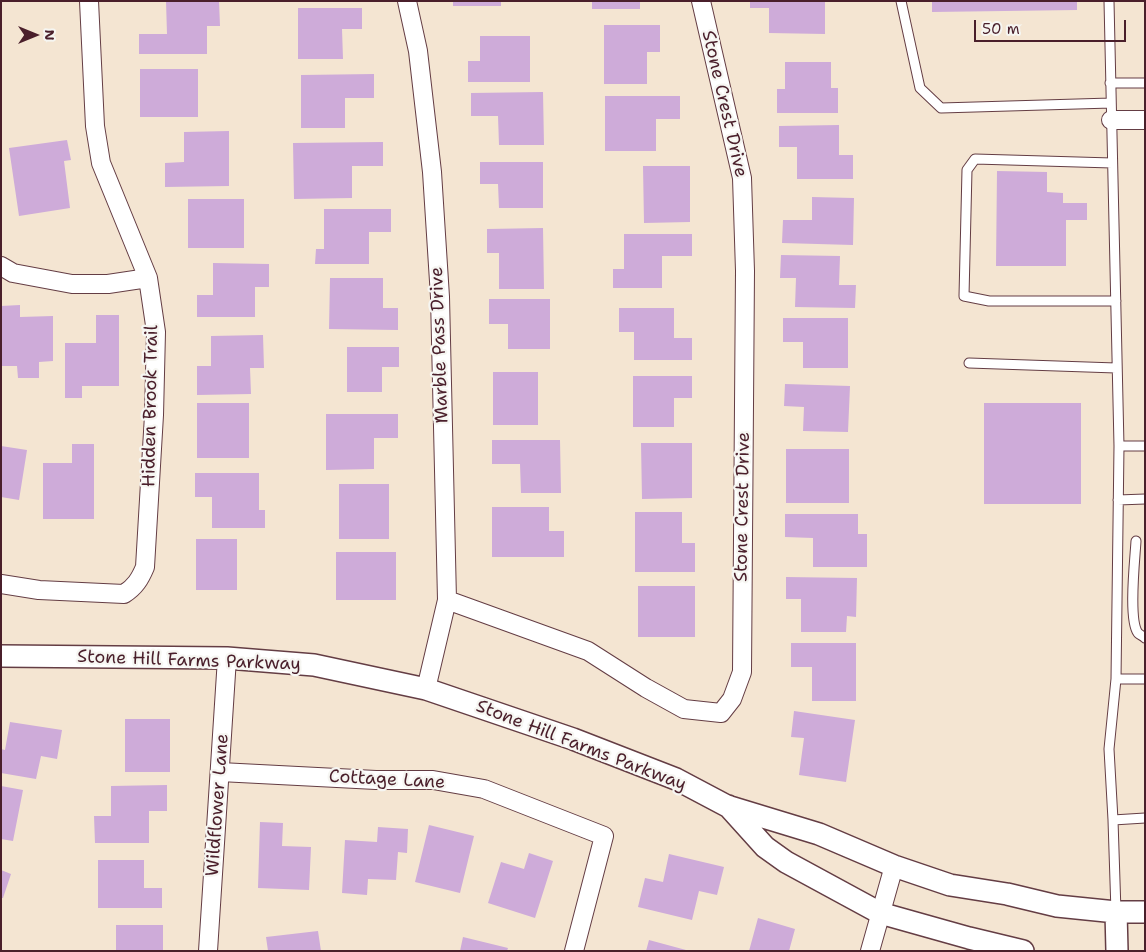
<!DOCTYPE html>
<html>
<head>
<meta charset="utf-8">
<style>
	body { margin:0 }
	#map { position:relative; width:1146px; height:952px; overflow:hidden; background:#f4e5d2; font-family:"Shantell Sans",sans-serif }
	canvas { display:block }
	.frame { position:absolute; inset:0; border:2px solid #4a1f2b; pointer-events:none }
	.north { position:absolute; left:10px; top:10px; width:50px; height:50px; -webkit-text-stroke:4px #f6f6f2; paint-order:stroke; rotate:90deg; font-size:14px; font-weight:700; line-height:20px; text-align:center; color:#4a1f2b }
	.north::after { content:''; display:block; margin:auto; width:18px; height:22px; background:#4a1f2b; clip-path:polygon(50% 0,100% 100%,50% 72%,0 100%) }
	.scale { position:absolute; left:974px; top:20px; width:152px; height:22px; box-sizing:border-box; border:2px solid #4a1f2b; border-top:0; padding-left:6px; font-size:15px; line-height:18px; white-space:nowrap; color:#4a1f2b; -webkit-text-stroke:4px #f6f6f2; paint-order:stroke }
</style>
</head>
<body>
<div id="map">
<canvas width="1146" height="952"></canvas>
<div class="frame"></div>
<div class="north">N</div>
<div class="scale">50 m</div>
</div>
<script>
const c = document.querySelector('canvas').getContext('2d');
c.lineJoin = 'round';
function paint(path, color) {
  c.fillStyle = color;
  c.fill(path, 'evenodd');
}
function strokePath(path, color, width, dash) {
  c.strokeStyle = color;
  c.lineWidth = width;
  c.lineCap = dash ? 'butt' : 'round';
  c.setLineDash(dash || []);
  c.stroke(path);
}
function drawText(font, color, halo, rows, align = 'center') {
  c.font = font + ' "Shantell Sans",sans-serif';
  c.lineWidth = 4.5;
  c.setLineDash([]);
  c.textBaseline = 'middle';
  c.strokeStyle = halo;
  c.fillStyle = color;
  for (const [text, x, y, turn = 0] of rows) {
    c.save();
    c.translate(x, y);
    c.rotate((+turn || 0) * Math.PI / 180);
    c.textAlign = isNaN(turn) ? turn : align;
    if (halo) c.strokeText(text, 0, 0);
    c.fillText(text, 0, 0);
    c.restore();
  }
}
paint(new Path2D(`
	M166 1H219L220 26H207V54H139V34H167Z
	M453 1H501V6H453Z
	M592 1H640V9H592Z
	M750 1 825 2V34L769 33V8H750Z
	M932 1H1077V10L932 12Z
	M298 8H362V29H342L343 59H298Z
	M604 25H660V52H647V84H604Z
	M480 36H530V82H468V61H480Z
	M785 62H831V88H838V113H777V89H785Z
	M140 69H198V117H140Z
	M374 74V98H345V128H301V75Z
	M543 92 544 145H499L498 116H471V93Z
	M605 96H680V119H656V151H605Z
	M839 125V155H853V179H797V147H779V126Z
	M229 131V186L165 187V163L184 162V132Z
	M67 140 71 160 64 161 70 208 19 216 9 148Z
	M383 142V166H352V198L294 199 293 143Z
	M480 162H543V208H499L498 184H480Z
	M643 166H690V222L644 223Z
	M997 171 1047 172V192L1063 193V203H1087V220H1066V266H996Z
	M812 197 854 198 853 245 782 243 783 220H812Z
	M188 199H244V248H188Z
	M324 209H391V232H369V264H315L316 249H324Z
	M543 228 544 289H499V253H487V229Z
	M624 234H692V256H662V288H613V269H624Z
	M781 255 840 256 839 285H856L855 308 795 307 796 278H780Z
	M213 263 269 264V287H255V317H197V295H213Z
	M330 278H383V308H398V330L329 329Z
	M489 299H550V349H508V324H489Z
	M20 305V317L53 316V361L39 362V378H18L17 366H1V306Z
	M619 308H674V338H692V360H634V332H619Z
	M96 315H119V386H82V398H65V343H96Z
	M783 318H848V368H803V342H783Z
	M263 335 264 368H250L251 394 197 395V366H211V336Z
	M347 347H399V367H382V392H347Z
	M493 372H538V425H493Z
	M633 376H692V398H674V427H633Z
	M785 384 850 386 848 432 803 431 804 407 784 406Z
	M197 403H249V458H197Z
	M984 403H1081V504H984Z
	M326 414H398V438H374V469L326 470Z
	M492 440H560L561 493H521L520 464H492Z
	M641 443H692V498L642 499Z
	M72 444H94V519H43V463H72Z
	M1 446 27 450 19 500 1 497Z
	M786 449H849V503H786Z
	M195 473H259V510H265V528H212V497H195Z
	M339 484H389V539H339Z
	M492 507H549V531H564V557H492Z
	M635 512H682V543H695V572H635Z
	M785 514H858V534H867V567H813V538L785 537Z
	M196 539H237V590H196Z
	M336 552H396V600H336Z
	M786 577 857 578 856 617 847 616 846 632H801V599H786Z
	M638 586H695V637H638Z
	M791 643H856V701H812V667H791Z
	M794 711 855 720 846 782 799 775 804 738 791 737Z
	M125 719H170V772H125Z
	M10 722 62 730 57 759 41 756 36 779 1 773V749L5 750Z
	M167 785V811H149V843H95L94 816H111V786Z
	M1 786 23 790 13 841 1 839Z
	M260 822 283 823 282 846 311 847 309 890 258 888Z
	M429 825 474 836 460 893 415 882Z
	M378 827 408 829 407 853 398 852 396 880 368 879 367 895 342 893 345 840 377 842Z
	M529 853 553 861 535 918 488 903 501 862 524 869Z
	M669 854 724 867 717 895 699 891 692 920 638 907 645 878 663 882Z
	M98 860H144V888H162V908H98Z
	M1 870 11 874 3 898H1Z
	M758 918 795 929 789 951H749Z
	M116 925H163V951H116Z
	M318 931 321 951H268L266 937Z
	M463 937 508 948 507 951H460Z
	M649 940 686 950V951H646Z`), '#ceabd9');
const service = new Path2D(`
	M901 1 920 88 941 108 1111 103
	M1109 1 1119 446 1116 679 1109 749 1113 820 1116 912
	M1110 83H1145
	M1112 163 975 159 967 170 964 296 989 301H1116
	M969 363 1116 368
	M1119 446H1145
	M1118 500 1145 499
	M1136 541C1135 559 1128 620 1138 633 1140 635 1143 636 1145 638
	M1116 679H1145
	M1113 820 1145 818`);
const minor = new Path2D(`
	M407 1 418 51 432 172 440 297 447 600 426 689
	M1111 120H1145
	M1 266 13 273 72 284H108L148 278
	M1 584 39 590 124 594C135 587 140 579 145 567L154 415 156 332 148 278 101 163 95 126 89 1
	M447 600 588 651 646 688 684 709 721 713 732 699 742 672 745 271 742 178 701 1
	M220 772 376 780H433L484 789 604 836 574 951
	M208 951 227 658
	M870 951 894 866`);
const tertiary = new Path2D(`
	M1 656 227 658 314 665 426 689 573 739 676 779 727 806 819 834 894 866 950 885 1007 894 1057 906 1116 912H1145
	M728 806 765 847 786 862 880 913 969 938 1023 951
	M1116 912 1117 951`);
strokePath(service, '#643d44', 11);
strokePath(minor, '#643d44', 20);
strokePath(tertiary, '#643d44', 24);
strokePath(service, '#fff', 9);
strokePath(minor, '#fff', 18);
strokePath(tertiary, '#fff', 21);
drawText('18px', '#4a1f2b', '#f6f6f2', [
	["Stone Crest Drive",724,104,77],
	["Marble Pass Drive",440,345,-92],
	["Hidden Brook Trail",151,406,-89],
	["Stone Crest Drive",743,507,-89],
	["Stone Hill Farms Parkway",189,661,2],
	["Stone Hill Farms Parkway",581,746,21],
	["Cottage Lane",387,780,3],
	["Wildflower Lane",218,805,-86]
]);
</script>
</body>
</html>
